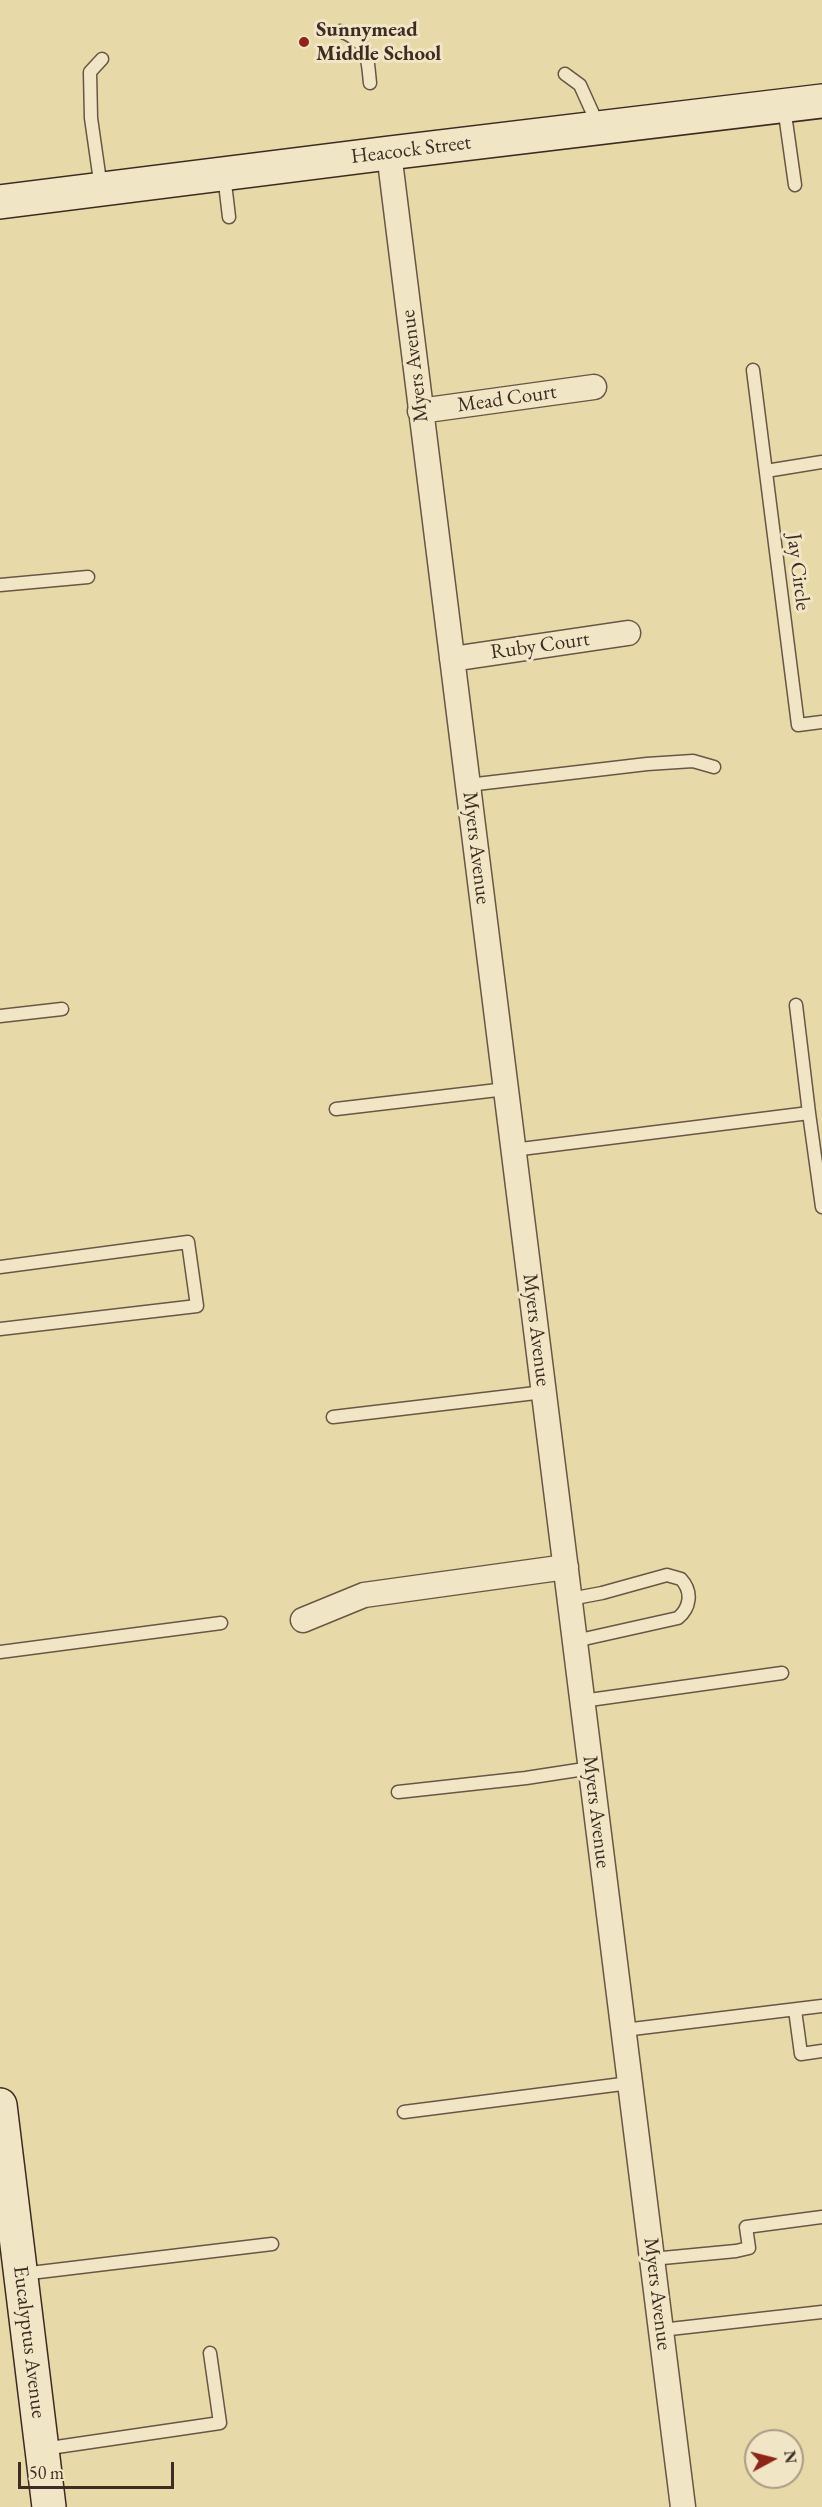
<!DOCTYPE html>
<html>
<head>
<meta charset="utf-8">
<style>
	body { margin:0 }
	#map { position:relative; width:822px; height:2507px; overflow:hidden; background:#e8d9a8; font-family:"EB Garamond",serif }
	canvas { display:block }
	.north { position:absolute; left:744px; top:2429px; width:60px; height:60px; box-sizing:border-box; background:#f0e6c6; border:2px solid #a99c85; border-radius:50%; rotate:83deg; font-size:16px; font-weight:700; line-height:24px; text-align:center; color:#3e2c23 }
	.north::after { content:''; display:block; margin:auto; width:21px; height:27px; background:#8f2418; clip-path:polygon(50% 0,100% 100%,50% 72%,0 100%) }
	.scale { position:absolute; left:18px; top:2462px; width:156px; height:27px; box-sizing:border-box; border:3px solid #3e2c23; border-top:0; padding-left:8px; font-size:18px; line-height:21px; white-space:nowrap; color:#3e2c23; -webkit-text-stroke:4px #f0e6c6; paint-order:stroke }
</style>
</head>
<body>
<div id="map">
<canvas width="822" height="2507"></canvas>
<div class="north">N</div>
<div class="scale">50 m</div>
</div>
<script>
const c = document.querySelector('canvas').getContext('2d');
c.lineJoin = 'round';
function strokePath(path, color, width, dash) {
  c.strokeStyle = color;
  c.lineWidth = width;
  c.lineCap = dash ? 'butt' : 'round';
  c.setLineDash(dash || []);
  c.stroke(path);
}
function drawText(font, color, halo, rows, align = 'center') {
  c.font = font + ' "EB Garamond",serif';
  c.lineWidth = 6;
  c.setLineDash([]);
  c.textBaseline = 'middle';
  c.strokeStyle = halo;
  c.fillStyle = color;
  for (const [text, x, y, turn = 0] of rows) {
    c.save();
    c.translate(x, y);
    c.rotate((+turn || 0) * Math.PI / 180);
    c.textAlign = isNaN(turn) ? turn : align;
    if (halo) c.strokeText(text, 0, 0);
    c.fillText(text, 0, 0);
    c.restore();
  }
}
const lane = new Path2D(`
	M340 31C369 42 367 56 370 83
	M565 74 580 85 599 127
	M784 107 795 185
	M224 175 229 217
	M101 188 91 118 90 72 102 59
	M753 370 798 725 822 722
	M766 471 822 462
	M0 585 88 577
	M468 785 647 764 693 761 714 767
	M0 1016 62 1009
	M336 1109 506 1089
	M809 1113 822 1207
	M513 1150 809 1113 796 1005
	M0 1267 188 1242 197 1306 0 1329
	M333 1417 544 1392
	M570 1599 602 1593 667 1575 681 1579C693 1592 690 1608 678 1618L575 1641
	M0 1652 221 1623
	M582 1701 782 1673
	M398 1792 526 1778 591 1768
	M795 2010 801 2054 822 2051
	M624 2030 822 2006
	M404 2112 630 2083
	M652 2259 736 2251 749 2248 746 2227 822 2217
	M22 2274 272 2244
	M661 2330 822 2312
	M43 2449 220 2423 210 2353`);
const street = new Path2D(`
	M389 153 683 2507
	M420 411 594 387
	M452 659 628 633
	M303 1620 364 1595 566 1567`);
const secondary = new Path2D(`
	M0 202 389 153 822 101
	M0 2105 49 2507`);
strokePath(lane, '#685744', 15);
strokePath(street, '#685744', 27);
strokePath(secondary, '#3e2c23', 36);
strokePath(lane, '#f0e6c6', 12);
strokePath(street, '#f0e6c6', 24);
strokePath(secondary, '#f0e6c6', 33);
for (const [x, y, r, color] of [
	[304,42,6,"#8f2418"]
]) {
  const dot = new Path2D();
  dot.arc(x, y, r, 0, 2 * Math.PI);
  c.fillStyle = color;
  c.fill(dot);
  strokePath(dot, '#f0e6c6', 2);
}
drawText('bold 21px', '#3e2c23', '#f0e6c6', [
	["Sunnymead",316,30],
	["Middle School",316,54]
], 'left');
drawText('21px', '#3e2c23', '#f0e6c6', [
	["Heacock Street",411,150,-7],
	["Myers Avenue",415,366,-97],
	["Mead Court",507,399,-8],
	["Jay Circle",798,572,83],
	["Ruby Court",540,646,-8],
	["Myers Avenue",476,848,83],
	["Myers Avenue",536,1330,83],
	["Myers Avenue",596,1812,83],
	["Myers Avenue",657,2294,83],
	["Eucalyptus Avenue",29,2342,83]
]);
</script>
</body>
</html>
